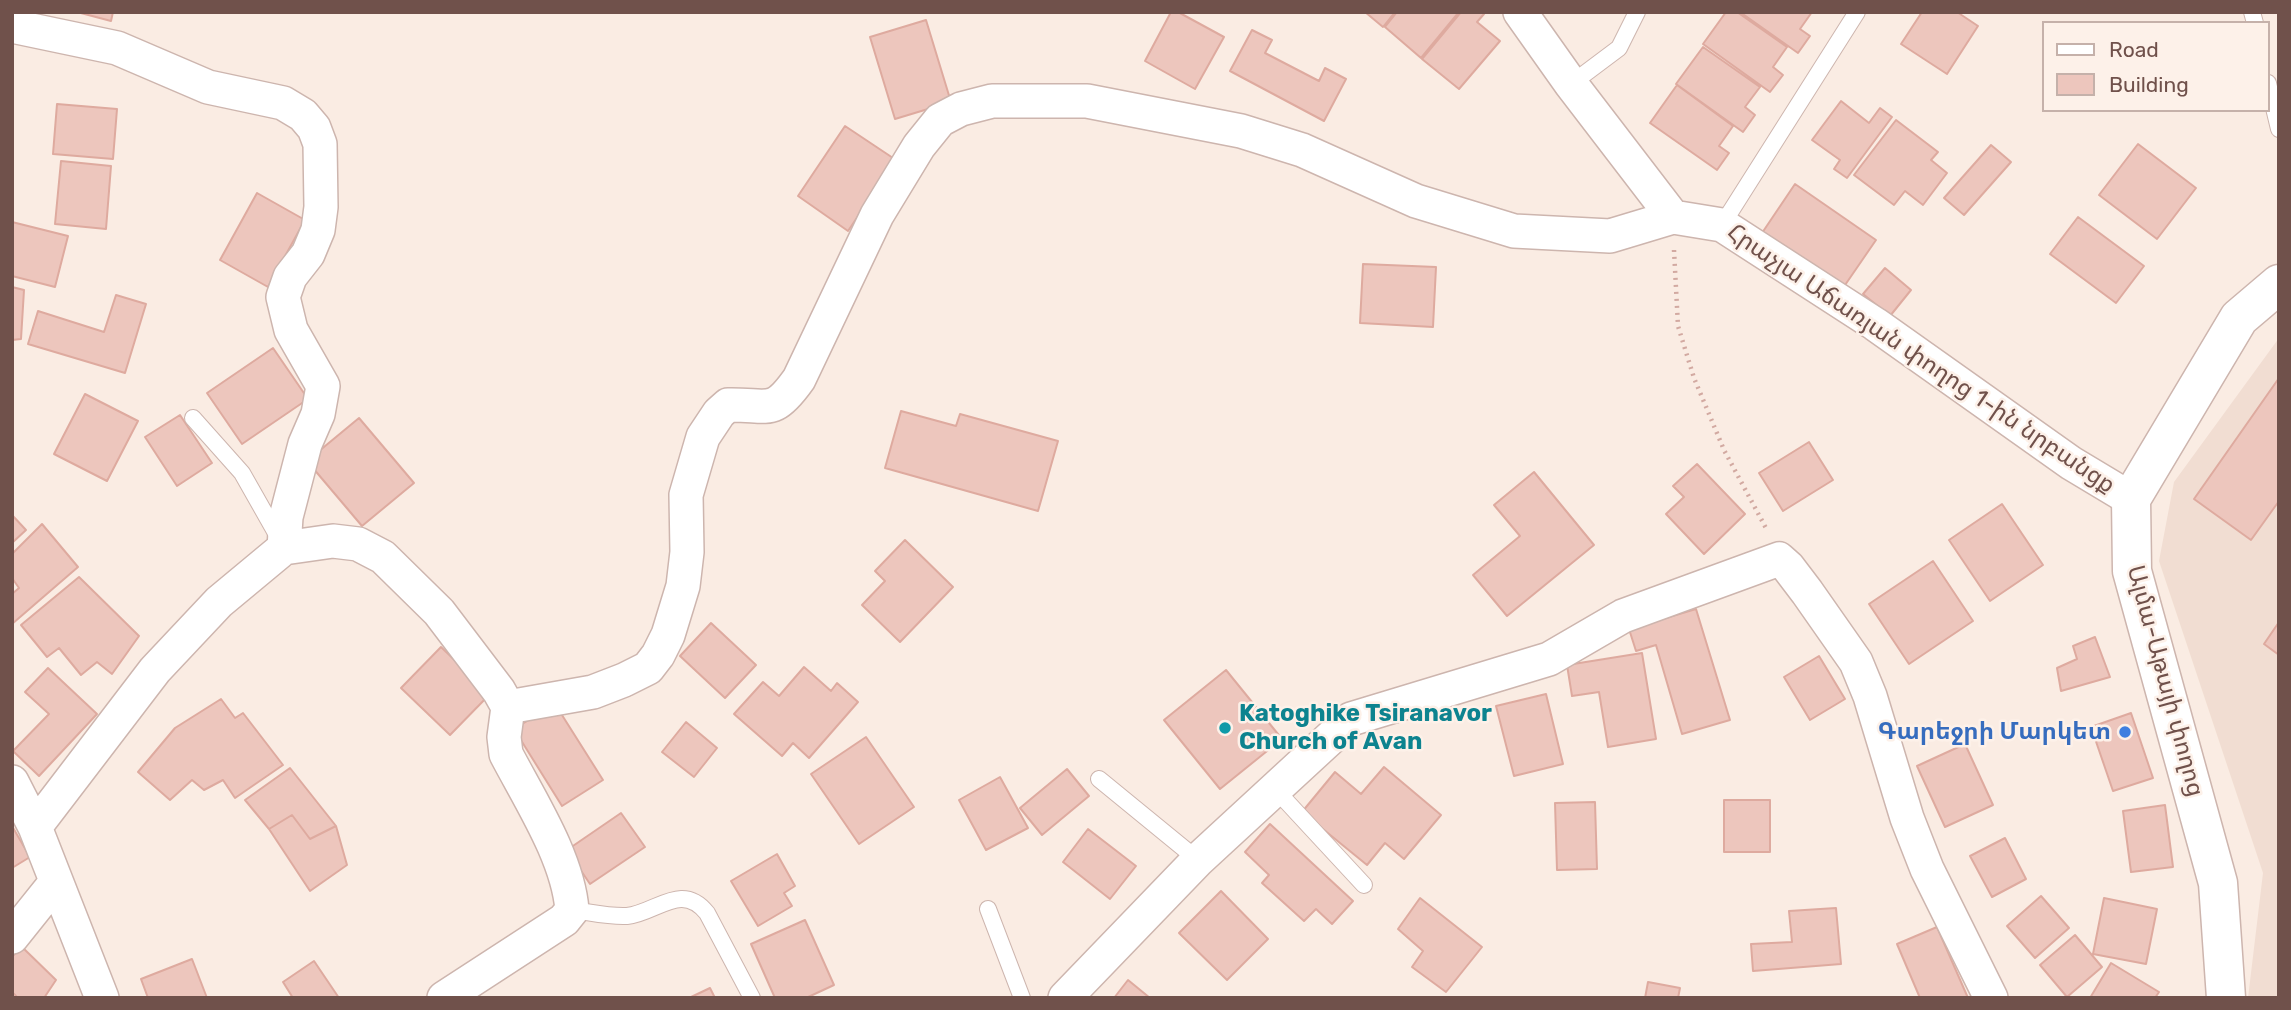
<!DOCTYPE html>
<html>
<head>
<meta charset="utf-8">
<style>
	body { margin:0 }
	#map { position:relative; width:2291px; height:1010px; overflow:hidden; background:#faece3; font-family:Rubik,sans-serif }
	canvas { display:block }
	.frame { position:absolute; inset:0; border:14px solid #70514b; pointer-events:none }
	.legend { position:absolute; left:2042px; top:21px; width:228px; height:91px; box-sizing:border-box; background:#fdf1e9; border:2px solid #c5b1aa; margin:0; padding:9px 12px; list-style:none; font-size:21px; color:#70514b }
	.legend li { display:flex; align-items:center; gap:14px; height:35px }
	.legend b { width:35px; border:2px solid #c5b1aa }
</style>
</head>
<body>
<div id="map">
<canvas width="2291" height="1010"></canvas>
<div class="frame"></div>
<ul class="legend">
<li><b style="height:9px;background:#fff"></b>Road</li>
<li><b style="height:19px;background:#edc6bd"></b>Building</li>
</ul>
</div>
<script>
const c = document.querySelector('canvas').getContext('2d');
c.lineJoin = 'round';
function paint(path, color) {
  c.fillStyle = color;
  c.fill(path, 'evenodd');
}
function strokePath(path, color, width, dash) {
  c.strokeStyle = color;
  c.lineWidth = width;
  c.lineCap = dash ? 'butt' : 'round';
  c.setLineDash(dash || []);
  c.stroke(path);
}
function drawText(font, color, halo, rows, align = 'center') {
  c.font = font + ' Rubik,"Noto Sans Armenian",sans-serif';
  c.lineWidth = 5;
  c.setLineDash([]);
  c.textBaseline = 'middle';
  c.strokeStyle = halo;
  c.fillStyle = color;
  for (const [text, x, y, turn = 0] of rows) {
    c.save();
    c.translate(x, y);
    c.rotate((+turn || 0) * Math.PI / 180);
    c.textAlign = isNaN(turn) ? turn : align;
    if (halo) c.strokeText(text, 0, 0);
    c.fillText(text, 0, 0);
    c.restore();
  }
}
paint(new Path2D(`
	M2279 338V998H2248L2263 873 2159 561 2174 482Z`), '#f1ddd2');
const building = new Path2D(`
	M77 12H113L111 21Z
	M1171 12H1178L1224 37 1195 89 1145 61Z
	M1365 12H1395L1383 27Z
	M1397 12H1459L1421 58 1385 27Z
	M1461 12H1482L1484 14 1477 22 1500 41 1459 89 1422 59Z
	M1726 12H1737L1787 47 1773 67 1783 75 1770 92 1703 44Z
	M1740 12H1812L1800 29 1810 36 1798 53Z
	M1922 12H1957L1978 26 1947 74 1901 44Z
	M926 20 951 102 895 119 870 37Z
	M1252 30 1272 40 1265 53 1319 81 1325 68 1346 79 1324 121 1230 71Z
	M1703 47 1760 87 1745 107 1755 115 1743 132 1676 84Z
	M1677 85 1733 126 1719 146 1729 153 1717 170 1650 123Z
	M1841 101 1869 123 1880 108 1892 117 1847 178 1834 169 1840 160 1812 140Z
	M57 104 117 109 113 159 53 154Z
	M1896 120 1938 152 1931 160 1947 173 1923 205 1905 191 1894 205 1854 175Z
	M845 126 896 160 848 231 798 196Z
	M2138 144 2196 188 2157 239 2099 195Z
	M1991 145 2011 162 1964 215 1944 198Z
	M61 161 111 166 106 229 55 224Z
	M1795 184 1876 240 1843 288 1762 233Z
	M257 193 305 220 268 287 220 260Z
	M2078 217 2144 266 2116 303 2050 254Z
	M12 222 68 236 55 287 12 276Z
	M1363 264 1436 267 1433 327 1360 323Z
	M1885 268 1911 290 1890 316 1863 294Z
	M12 287 24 290 21 339 12 340Z
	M116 295 146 304 125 373 28 344 38 311 104 332Z
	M273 348 308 399 242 444 207 393Z
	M2279 378V501L2251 540 2194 499Z
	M85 394 138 421 107 481 54 454Z
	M901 411 956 426 960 414 1058 441 1038 511 885 468Z
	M180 415 212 463 177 486 145 437Z
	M359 418 414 483 362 526 307 461Z
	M1809 442 1833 480 1783 511 1759 473Z
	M1697 464 1745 514 1704 554 1666 514 1684 497 1673 486Z
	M1534 472 1594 545 1507 616 1473 575 1520 536 1494 505Z
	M2002 504 2043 565 1990 601 1949 540Z
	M12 515 26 530 12 543Z
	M42 524 78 567 12 624V594L19 588 12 578V554Z
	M905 540 953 587 900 642 862 605 885 581 875 571Z
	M1933 561 1973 621 1909 664 1869 604Z
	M79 577 139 636 112 674 97 662 81 675 59 648 47 657 21 625Z
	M1696 609 1730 720 1682 734 1656 645 1636 651 1629 629Z
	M2279 622V655L2264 644Z
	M711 623 756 665 725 698 680 656Z
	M2095 637 2110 677 2061 691 2057 668 2077 659 2073 646Z
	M441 647 490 694 450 735 401 688Z
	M1642 653 1656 739 1608 747 1599 692 1572 696 1567 665Z
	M1819 656 1845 699 1810 720 1784 677Z
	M804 667 831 691 837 683 858 702 809 758 793 743 782 756 734 714 763 682 779 696Z
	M48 668 97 714 39 776 13 751 49 714 25 692Z
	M1226 670 1282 739 1220 789 1164 720Z
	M1546 694 1563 764 1514 776 1496 706Z
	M221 699 235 718 243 713 283 765 235 798 223 780 204 790 192 780 170 800 138 772 175 728Z
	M555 704 603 780 562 806 514 729Z
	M2131 713 2153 778 2113 791 2091 727Z
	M686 722 717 748 694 777 662 752Z
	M866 737 914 807 859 844 811 774Z
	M1965 744 1993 805 1945 827 1917 766Z
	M1384 767 1441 815 1404 859 1385 843 1367 865 1302 812 1335 772 1361 794Z
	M290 768 336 826 310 839 292 815 269 829 245 800Z
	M1067 769 1089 796 1042 835 1020 808Z
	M1000 777 1028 828 986 850 959 800Z
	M1724 800H1770V852H1724Z
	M1595 802 1597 869 1557 870 1555 803Z
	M2165 805 2173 867 2131 872 2123 811Z
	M621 813 645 847 590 884 567 850Z
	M292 815 310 839 336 826 347 865 310 891 269 829Z
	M1270 824 1353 901 1332 924 1316 909 1304 921 1262 883 1269 875 1245 852Z
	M12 826 30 857 12 868Z
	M1088 829 1136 866 1110 899 1063 862Z
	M2005 838 2026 879 1992 897 1970 856Z
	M777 854 795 886 784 893 792 906 758 926 731 881Z
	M1221 891 1268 939 1227 980 1179 933Z
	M2041 896 2069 928 2035 958 2007 926Z
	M1420 898 1482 947 1446 992 1412 967 1423 951 1398 929Z
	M2104 898 2157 909 2146 964 2093 954Z
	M1836 908 1841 964 1753 971 1751 944 1792 942 1789 911Z
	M805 920 834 985 806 998H775L751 944Z
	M1937 927 1968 998H1920L1897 944Z
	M2075 935 2102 967 2067 997 2040 965Z
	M21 946 56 980 44 998H18L12 992V957Z
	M192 959 207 998H148L141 979Z
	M314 961 339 998H293L283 982Z
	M2111 963 2159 992 2155 998H2090Z
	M1128 980 1150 998H1114Z
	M1648 982 1680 988 1678 998H1645Z
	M710 988 715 998H689Z`);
paint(building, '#edc6bd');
strokePath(building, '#deaa9f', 2);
const service = new Path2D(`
	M2252 12 2255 23
	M2268 83 2279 129
	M1571 84 1619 48 1637 12
	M1722 225 1857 12
	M193 418 242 473 280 540
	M1099 779 1198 860
	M1275 789 1364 885
	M988 909 1022 998
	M572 910C589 912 609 917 627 916 656 913 682 881 707 913L752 998`);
const minor = new Path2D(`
	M1520 12 1571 84 1673 217 1722 225 1875 324 2071 463 2131 499
	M12 26 117 48 208 87 283 103 303 115 314 128 320 144 321 207 318 230 308 254 290 277 283 297 291 330 323 386 318 414 305 444 286 517 284 548
	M508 707 593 692 624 680 648 668 658 655 668 635 683 586 687 552 686 495 703 437 719 413 728 405C769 404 772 417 799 379L877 215 919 146 940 120 961 109 992 101H1087L1241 131 1302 150 1416 201 1514 231 1610 236 1673 217
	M12 782 35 827 102 998
	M35 827 155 670 219 602 284 548 333 541 358 544 383 557 439 612 499 691 508 707 504 737 506 754C530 800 568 858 572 910L564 920 444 998
	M12 937 56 882
	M1065 998 1198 860 1351 719 1549 659 1623 616 1779 559 1788 567 1807 592 1856 662 1870 696 1907 818 1927 869 1991 998`);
const tertiary = new Path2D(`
	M2226 998 2218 883 2132 571 2131 499 2239 318 2279 284`);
strokePath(service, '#cdb5ae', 18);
strokePath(minor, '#cdb5ae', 36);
strokePath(tertiary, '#cdb5ae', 41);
strokePath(new Path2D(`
	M1674 250 1678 326 1694 378 1724 450 1767 530`), '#d2a9a1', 4.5, [2, 5]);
strokePath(service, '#fff', 16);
strokePath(minor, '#fff', 33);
strokePath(tertiary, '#fff', 38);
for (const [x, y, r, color] of [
	[1225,728,7,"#0f9aa8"],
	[2125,732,7,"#3f7fe0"]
]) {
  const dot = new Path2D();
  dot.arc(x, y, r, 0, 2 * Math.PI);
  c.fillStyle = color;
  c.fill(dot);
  strokePath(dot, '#fdf1e9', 2.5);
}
drawText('24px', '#70514b', '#fdf1e9', [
	["Հրաչյա Աճառյան փողոց 1-ին նրբանցք",1921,359,34],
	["Ալմա-Աթայի փողոց",2165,681,75]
]);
drawText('bold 24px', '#0d838f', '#fdf1e9', [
	["Katoghike Tsiranavor",1239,714],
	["Church of Avan",1239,742]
], 'left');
drawText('bold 24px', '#366cbe', '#fdf1e9', [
	["Գարեջրի Մարկետ",2111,732]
], 'right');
</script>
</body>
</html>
